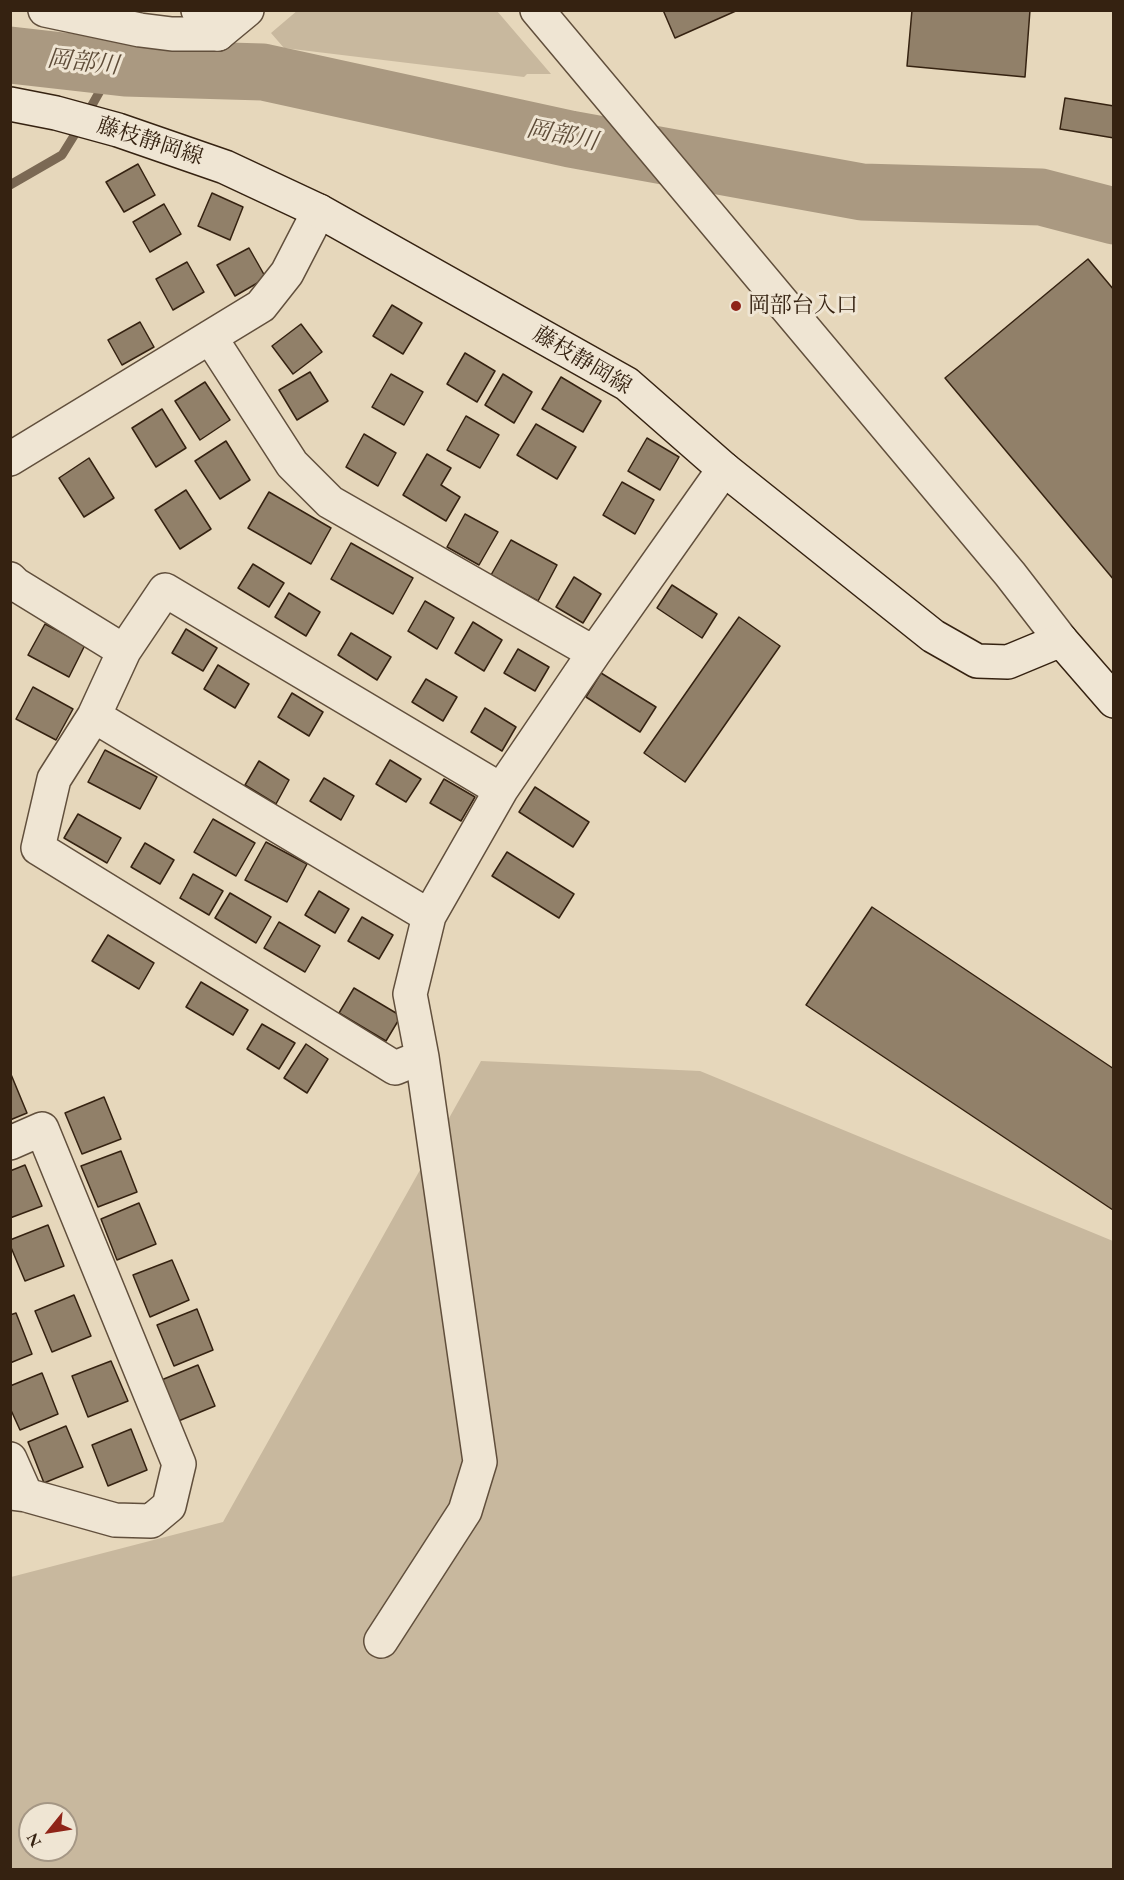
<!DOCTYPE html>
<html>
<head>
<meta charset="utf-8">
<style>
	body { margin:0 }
	#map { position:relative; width:1124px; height:1880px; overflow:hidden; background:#e6d7bb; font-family:"EB Garamond",serif }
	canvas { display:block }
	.frame { position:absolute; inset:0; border:12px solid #352211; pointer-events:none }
	.north { position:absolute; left:18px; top:1802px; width:60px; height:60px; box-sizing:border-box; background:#efe5d3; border:2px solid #a59785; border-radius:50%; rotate:240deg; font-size:16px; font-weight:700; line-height:24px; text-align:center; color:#352211 }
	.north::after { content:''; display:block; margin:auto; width:21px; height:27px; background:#8f2418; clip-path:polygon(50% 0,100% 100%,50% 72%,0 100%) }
</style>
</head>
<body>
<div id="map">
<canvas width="1124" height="1880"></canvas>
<div class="frame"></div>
<div class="north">N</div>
</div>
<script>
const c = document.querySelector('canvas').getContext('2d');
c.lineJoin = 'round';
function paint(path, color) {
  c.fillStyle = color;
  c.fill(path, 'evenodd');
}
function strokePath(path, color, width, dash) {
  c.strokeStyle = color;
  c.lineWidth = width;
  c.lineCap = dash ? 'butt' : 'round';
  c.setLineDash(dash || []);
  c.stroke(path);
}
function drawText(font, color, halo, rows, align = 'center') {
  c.font = font + ' "EB Garamond","Noto Serif JP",serif';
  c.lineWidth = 6;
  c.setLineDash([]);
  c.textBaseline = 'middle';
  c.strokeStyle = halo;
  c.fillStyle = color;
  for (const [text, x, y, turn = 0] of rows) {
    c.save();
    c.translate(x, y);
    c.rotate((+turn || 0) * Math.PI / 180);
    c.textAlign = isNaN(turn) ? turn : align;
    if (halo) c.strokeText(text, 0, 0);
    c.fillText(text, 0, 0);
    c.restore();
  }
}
paint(new Path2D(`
	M298 10 497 11 551 74H527L524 77 284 48 271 33Z
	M481 1061 700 1071 1113 1241V1869L11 1870V1577L223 1522ZM30 1814H66V1850H30Z`), '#c8b89e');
strokePath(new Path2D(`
	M87 114 105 82 125 68
	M10 185 62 155 80 126`), '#7b6954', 9);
strokePath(new Path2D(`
	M10 55 125 68 263 72 570 139 862 192 1041 197 1114 216`), '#aa9981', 57);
const building = new Path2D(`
	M663 10H738L675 38Z
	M912 10H1030L1025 77 907 66Z
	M1065 98 1114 106V138L1060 129Z
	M138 164 155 195 124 212 106 182Z
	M212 193 243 207 230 240 198 226Z
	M164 204 181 234 150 252 133 222Z
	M249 248 266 278 235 296 217 265Z
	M1088 259 1114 290V580L945 378Z
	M187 262 204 292 173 310 156 279Z
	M392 305 422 323 403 354 373 336Z
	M140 322 154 347 122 365 108 340Z
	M301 324 322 352 293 374 272 346Z
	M465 353 495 371 477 402 447 384Z
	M310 372 328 401 297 420 279 390Z
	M391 374 423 392 404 425 372 407Z
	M503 374 532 392 514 423 485 405Z
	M561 377 601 401 583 432 542 409Z
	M205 382 230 420 200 440 175 401Z
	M162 409 186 448 156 467 132 428Z
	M466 416 499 435 480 468 447 450Z
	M536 424 576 447 557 479 517 455Z
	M364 434 396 453 378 486 346 467Z
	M647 438 679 457 660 490 628 471Z
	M226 441 250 480 220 499 195 461Z
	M427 454 451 468 441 485 460 497 446 521 403 495Z
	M89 458 114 498 84 517 59 478Z
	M622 482 654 500 635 534 603 515Z
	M186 490 211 529 180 549 155 510Z
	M269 492 331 528 311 564 248 528Z
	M465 514 498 532 479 565 447 547Z
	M511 540 557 565 538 601 491 575Z
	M351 543 413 578 393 614 331 579Z
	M253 564 284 583 269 607 238 588Z
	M574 577 601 594 583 623 556 607Z
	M672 585 717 614 702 638 657 608Z
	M289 593 320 612 306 636 275 617Z
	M425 601 454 618 437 649 408 631Z
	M739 617 780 646 685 782 644 753Z
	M473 622 502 640 484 671 455 653Z
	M45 624 85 645 69 677 28 655Z
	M186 629 217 648 203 671 172 653Z
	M351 633 391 657 377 680 338 655Z
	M518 649 549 667 535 691 504 673Z
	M218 665 249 684 235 708 204 689Z
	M601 673 656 707 640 732 586 697Z
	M426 679 457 697 443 721 412 702Z
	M33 687 73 709 56 740 16 719Z
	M292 693 323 712 309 736 278 717Z
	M485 708 516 727 502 751 471 732Z
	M105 750 157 777 140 809 88 782Z
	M390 760 421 779 406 802 376 784Z
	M259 761 289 780 276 804 245 785Z
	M324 778 354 796 341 820 310 801Z
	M444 779 475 797 461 821 430 803Z
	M535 787 589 822 573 847 519 812Z
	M78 814 121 838 107 863 64 838Z
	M213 819 255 843 236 876 194 852Z
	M266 842 307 864 287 902 245 880Z
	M145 843 174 860 160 884 131 867Z
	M507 852 574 894 559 918 492 876Z
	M193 874 223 891 209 915 180 898Z
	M319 891 349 909 335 933 305 915Z
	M230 893 271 917 256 943 215 918Z
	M872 907 1114 1069 1113 1210 806 1005Z
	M362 917 393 935 379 959 348 941Z
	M279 922 320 946 305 972 264 948Z
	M108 935 154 963 139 989 92 961Z
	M201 982 248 1010 233 1035 186 1007Z
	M354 988 401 1016 386 1041 339 1013Z
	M262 1024 295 1043 279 1069 247 1049Z
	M306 1044 328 1059 307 1093 284 1078Z
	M10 1072 27 1113 10 1120Z
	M104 1097 121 1139 82 1154 65 1113Z
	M121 1151 137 1192 98 1207 81 1166Z
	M25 1165 42 1206 10 1218V1171Z
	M139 1203 156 1244 117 1260 101 1219Z
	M48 1225 64 1266 25 1281 10 1245V1240Z
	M172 1260 189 1300 150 1317 133 1275Z
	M74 1295 91 1336 52 1352 35 1311Z
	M197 1309 213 1350 174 1366 157 1325Z
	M16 1313 32 1354 10 1363V1315Z
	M111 1361 128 1401 88 1417 72 1376Z
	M198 1365 215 1406 176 1422 159 1381Z
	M42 1373 58 1414 20 1430 10 1408V1386Z
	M66 1426 83 1467 44 1483 28 1442Z
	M131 1429 147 1470 108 1486 92 1445Z`);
paint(building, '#918069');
strokePath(building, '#352211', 1.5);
const minor = new Path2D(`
	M198 10 218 34
	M210 337 292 464 330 502 594 653
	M10 459 261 306 287 273 319 211
	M10 579 15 584 124 651
	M94 716 429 916
	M422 1057 395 1068 38 848 54 779 94 716 124 651 165 590 501 790
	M10 1143 42 1129 179 1464 169 1506 151 1521 115 1520 26 1495 10 1493
	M10 1459 26 1495
	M381 1641 465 1511 480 1462 422 1057 410 994 429 916 501 790 594 653 724 469`);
const tertiary = new Path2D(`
	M45 10 140 30 172 34H218L247 10
	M537 10 1010 574 1061 640`);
const secondary = new Path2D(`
	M10 104 56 113 118 130 225 167 319 211 627 384 724 469 933 636 977 661 1008 662 1061 640 1114 701`);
strokePath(minor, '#614f3c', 36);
strokePath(tertiary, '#614f3c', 36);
strokePath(secondary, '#352211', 36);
strokePath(minor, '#efe5d3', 33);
strokePath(tertiary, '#efe5d3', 33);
strokePath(secondary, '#efe5d3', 33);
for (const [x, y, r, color] of [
	[736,306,6,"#8f2418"]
]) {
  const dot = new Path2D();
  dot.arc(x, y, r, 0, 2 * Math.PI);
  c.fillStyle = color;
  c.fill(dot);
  strokePath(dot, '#efe5d3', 2);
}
drawText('22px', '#352211', '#efe5d3', [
	["藤枝静岡線",150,142,18],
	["藤枝静岡線",582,361,31]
]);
drawText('22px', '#352211', '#efe5d3', [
	["岡部台入口",748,306]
], 'left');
drawText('italic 24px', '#5e4c38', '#efe5d3', [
	["岡部川",83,63,6],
	["岡部川",562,136,11]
]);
</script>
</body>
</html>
